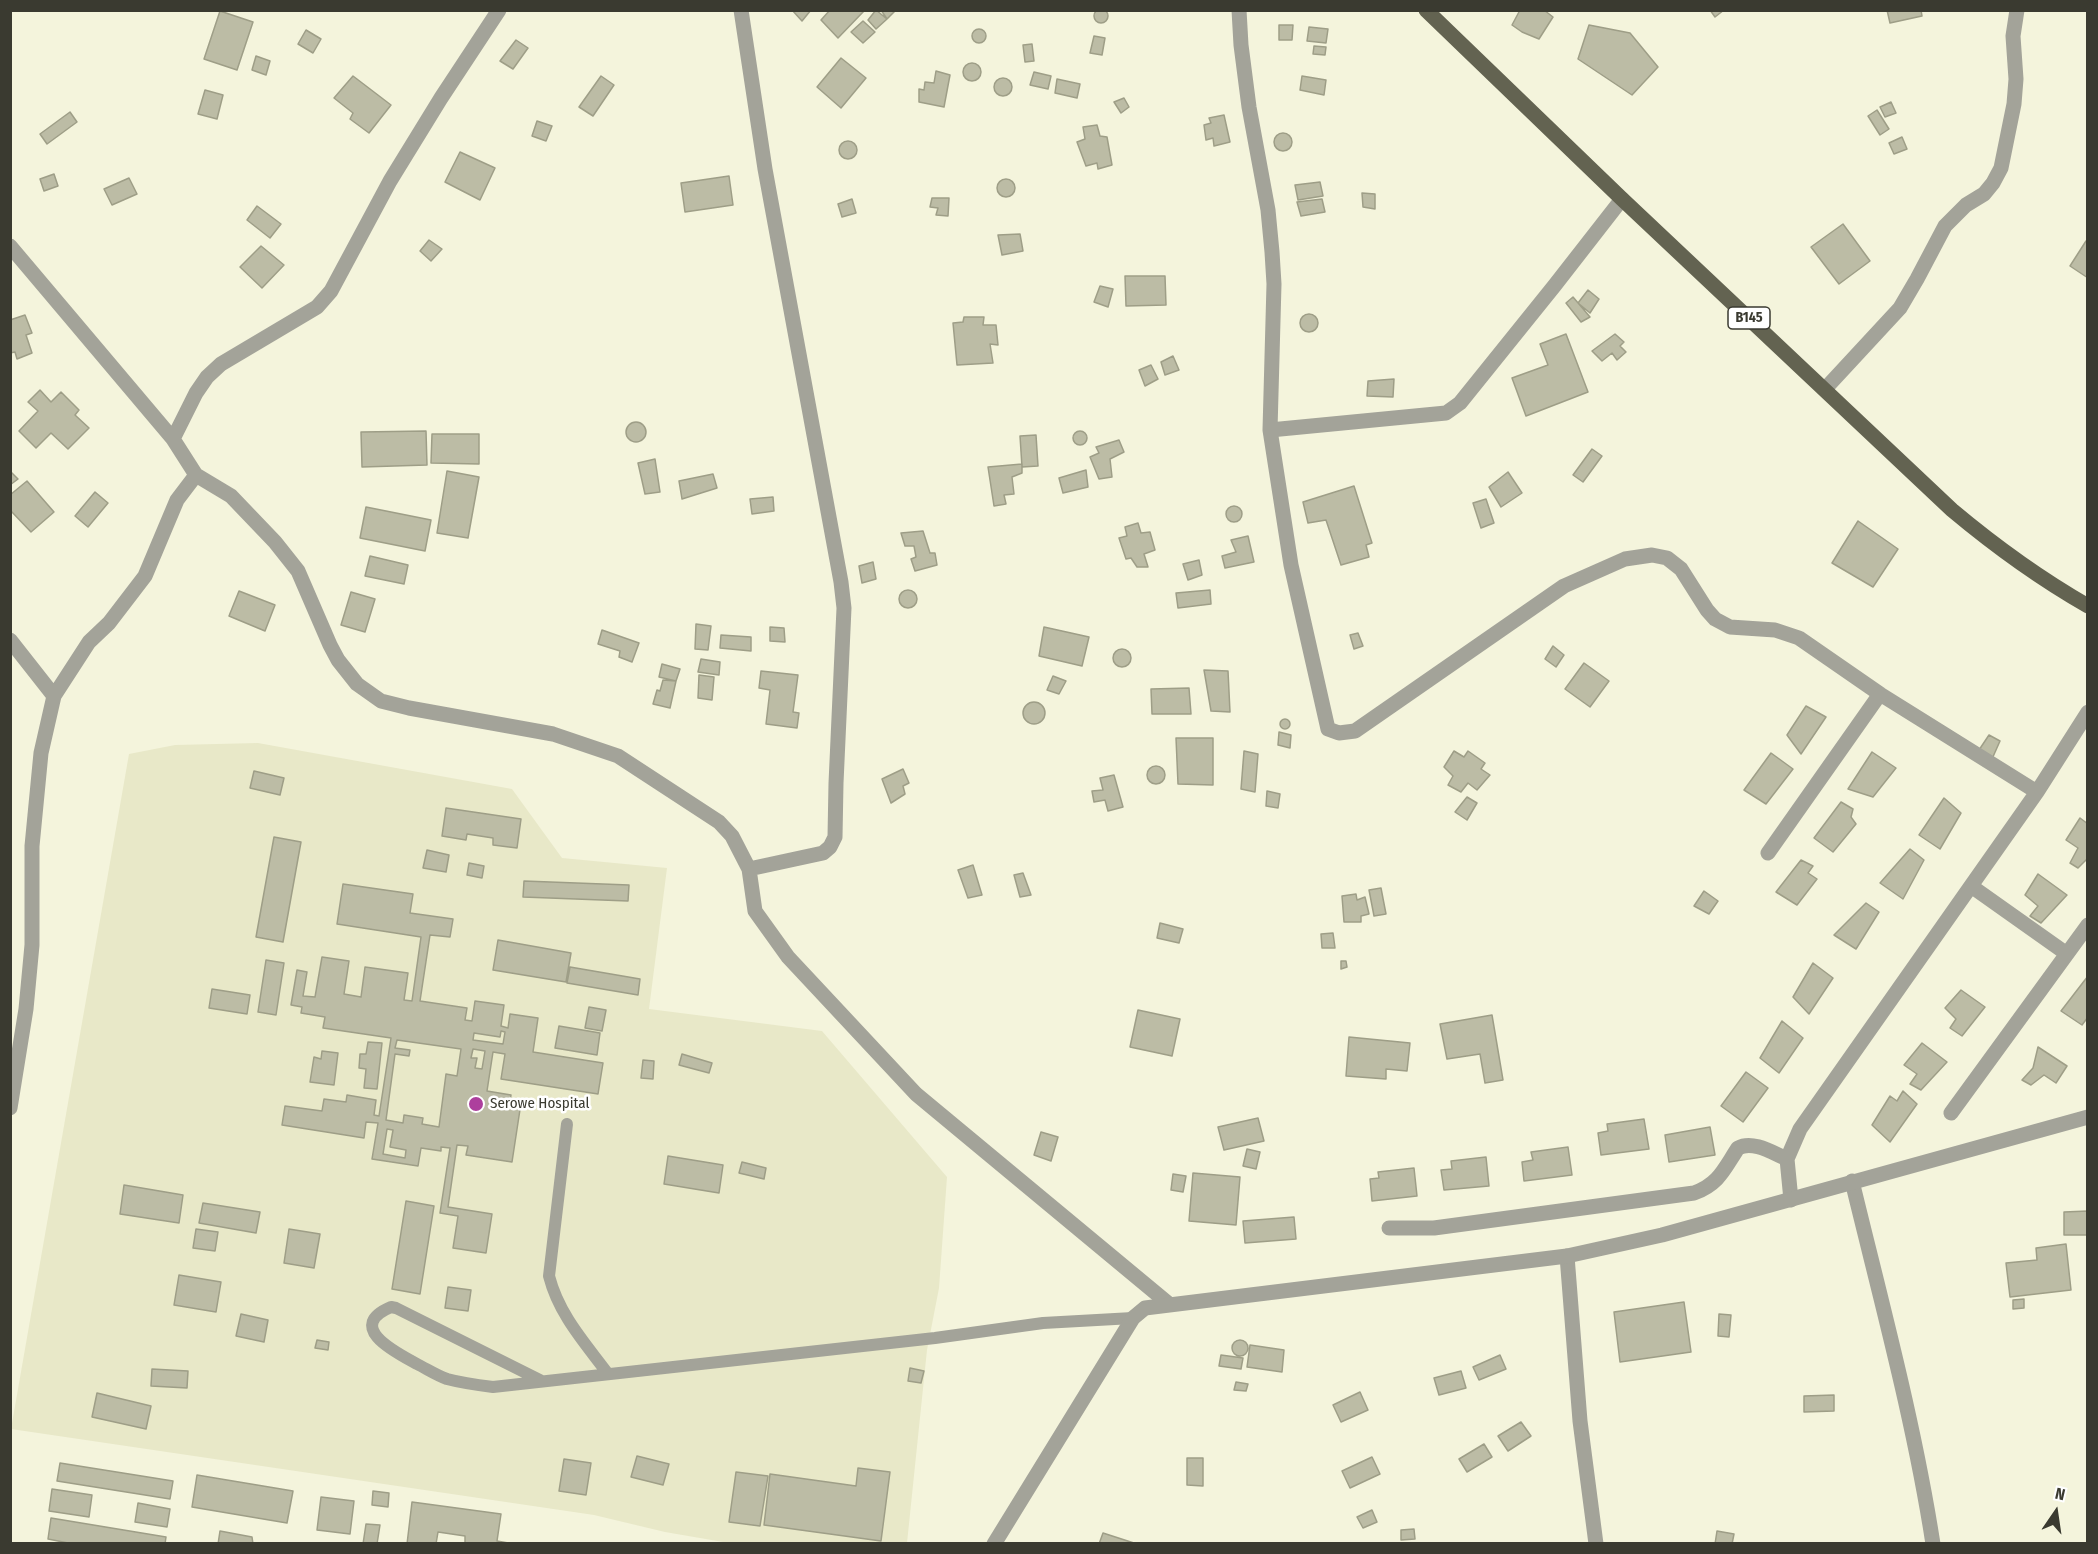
<!DOCTYPE html>
<html>
<head>
<meta charset="utf-8">
<style>
	body { margin:0 }
	#map { position:relative; width:2098px; height:1554px; overflow:hidden; background:#f4f4dc; font-family:"Fira Sans Condensed",sans-serif }
	canvas { display:block }
	.frame { position:absolute; inset:0; border:12px solid #3a3a30; pointer-events:none }
	.north { position:absolute; left:2026px; top:1482px; width:60px; height:60px; -webkit-text-stroke:4px #fff; paint-order:stroke; rotate:13deg; font-size:16px; font-weight:700; line-height:24px; text-align:center; color:#3a3a30 }
	.north::after { content:''; display:block; margin:auto; width:21px; height:27px; background:#3a3a30; clip-path:polygon(50% 0,100% 100%,50% 72%,0 100%) }
</style>
</head>
<body>
<div id="map">
<canvas width="2098" height="1554"></canvas>
<div class="frame"></div>
<div class="north">N</div>
</div>
<script>
const c = document.querySelector('canvas').getContext('2d');
c.lineJoin = 'round';
function paint(path, color) {
  c.fillStyle = color;
  c.fill(path, 'evenodd');
}
function strokePath(path, color, width, dash) {
  c.strokeStyle = color;
  c.lineWidth = width;
  c.lineCap = dash ? 'butt' : 'round';
  c.setLineDash(dash || []);
  c.stroke(path);
}
function drawText(font, color, halo, rows, align = 'center') {
  c.font = font + ' "Fira Sans Condensed",sans-serif';
  c.lineWidth = 5;
  c.setLineDash([]);
  c.textBaseline = 'middle';
  c.strokeStyle = halo;
  c.fillStyle = color;
  for (const [text, x, y, turn = 0] of rows) {
    c.save();
    c.translate(x, y);
    c.rotate((+turn || 0) * Math.PI / 180);
    c.textAlign = isNaN(turn) ? turn : align;
    if (halo) c.strokeText(text, 0, 0);
    c.fillText(text, 0, 0);
    c.restore();
  }
}
paint(new Path2D(`
	M258 743 512 789 562 858 667 868 649 1009 822 1031 947 1177 939 1288 927 1350 907 1543H729L665 1532 594 1515 11 1429 129 754 175 745Z`), '#e8e8c8');
const building = new Path2D(`
	M1094 16a7 7 0 1 1 14 0a7 7 0 1 1-14 0Z
	M792 10H811L802 21Z
	M830 10H864V11L838 38 821 20Z
	M876 10 887 19 876 29 868 20Z
	M881 10H896L887 19Z
	M1520 10H1544L1553 17 1539 39 1522 32 1512 25Z
	M1710 10H1724L1715 17Z
	M1887 10H1921L1922 16 1890 23Z
	M220 11 253 22 237 70 204 59Z
	M863 21 875 32 863 43 851 32Z
	M1279 25H1293L1292 40H1279Z
	M1589 25 1630 33 1658 67 1632 95 1578 59Z
	M1309 27 1328 29 1326 43 1307 41Z
	M972 36a7 7 0 1 1 14 0a7 7 0 1 1-14 0Z
	M306 30 321 39 313 53 298 44Z
	M1094 36 1105 38 1102 55 1090 53Z
	M516 40 528 48 513 69 500 61Z
	M1032 44 1034 61 1025 62 1023 45Z
	M1314 46 1326 47 1325 55 1313 54Z
	M256 56 270 61 266 75 252 70Z
	M841 58 866 78 841 108 817 87Z
	M963 72a9 9 0 1 1 18 0a9 9 0 1 1-18 0Z
	M936 71 950 75 944 107 919 102V89L924 90 925 82 934 83Z
	M1034 72 1051 76 1048 89 1030 85Z
	M353 76 391 105 369 133 350 119 353 113 334 98Z
	M601 76 614 85 593 116 579 107Z
	M1302 76 1326 80 1324 95 1300 90Z
	M994 87a9 9 0 1 1 18 0a9 9 0 1 1-18 0Z
	M1057 79 1080 84 1077 98 1055 93Z
	M205 90 223 95 217 119 198 114Z
	M1124 98 1129 107 1121 113 1114 102Z
	M1891 102 1896 113 1885 117 1880 107Z
	M1877 110 1889 129 1880 135 1868 116Z
	M70 112 77 122 47 144 40 134Z
	M1224 115 1230 142 1214 146 1213 138 1206 140 1204 125 1211 123 1209 118Z
	M537 121 552 126 546 141 532 136Z
	M1097 125 1100 136 1107 137 1112 165 1098 169 1097 163 1086 166 1077 142 1085 139 1083 127Z
	M1274 142a9 9 0 1 1 18 0a9 9 0 1 1-18 0Z
	M1902 137 1907 149 1894 154 1889 143Z
	M839 150a9 9 0 1 1 18 0a9 9 0 1 1-18 0Z
	M460 152 495 168 480 200 445 182Z
	M54 174 58 186 44 191 40 179Z
	M729 176 733 205 685 212 681 183Z
	M129 178 137 194 112 205 104 189Z
	M997 188a9 9 0 1 1 18 0a9 9 0 1 1-18 0Z
	M1320 182 1323 196 1298 200 1295 185Z
	M1362 193 1375 194V209L1363 207Z
	M932 198H949L948 216 936 215 938 208 930 207Z
	M852 199 856 213 842 217 838 204Z
	M1322 199 1325 212 1301 216 1297 202Z
	M257 206 281 224 270 238 247 220Z
	M1843 224 1870 261 1839 284 1811 247Z
	M1020 234 1023 251 1002 255 998 235Z
	M429 240 442 249 431 261 420 251Z
	M2086 241 2088 242V278L2070 266Z
	M261 246 284 265 262 288 240 267Z
	M1125 276H1165L1166 305 1126 306Z
	M1100 286 1113 289 1108 307 1094 302Z
	M1588 290 1599 299 1590 313 1578 303Z
	M1573 297 1590 317 1581 322 1566 303Z
	M1300 323a9 9 0 1 1 18 0a9 9 0 1 1-18 0Z
	M25 315 32 333 26 335 32 353 17 359 15 352 10 353V320Z
	M964 317H984L983 325H996L998 345 990 344 993 363 957 365 953 323 963 322Z
	M1566 334 1588 392 1526 416 1512 378 1548 365 1540 344Z
	M1615 334 1624 342 1620 346 1626 352 1617 360 1612 353 1602 361 1592 351Z
	M1173 356 1179 370 1165 375 1161 362Z
	M1151 365 1158 379 1145 386 1139 370Z
	M1394 379 1393 397 1367 396 1368 381Z
	M40 390 51 402 61 392 79 410 75 415 89 428 68 449 51 433 36 448 19 431 38 411 28 402Z
	M626 432a10 10 0 1 1 20 0a10 10 0 1 1-20 0Z
	M426 431 427 465 362 467 361 432Z
	M1073 438a7 7 0 1 1 14 0a7 7 0 1 1-14 0Z
	M432 434H479V464L431 463Z
	M1036 435 1038 466 1022 467 1020 436Z
	M1119 440 1124 452 1110 459 1112 477 1099 479 1090 457 1099 453 1096 447Z
	M1592 449 1602 456 1583 482 1573 475Z
	M655 459 660 492 645 494 638 463Z
	M1022 464V473L1012 477 1014 494 1004 495 1006 504 994 506 988 467Z
	M1086 470 1088 487 1063 493 1059 478Z
	M10 471 18 479 10 485Z
	M447 471 479 477 468 538 437 533Z
	M1508 472 1522 493 1501 507 1489 487Z
	M713 474 717 488 682 499 679 481Z
	M27 481 54 512 31 532 10 510V495Z
	M1354 486 1372 543 1366 545 1369 557 1341 565 1326 520 1308 523 1303 502Z
	M95 492 108 503 88 527 75 516Z
	M773 497 774 511 752 514 750 499Z
	M1486 499 1494 523 1481 528 1473 503Z
	M1226 514a8 8 0 1 1 16 0a8 8 0 1 1-16 0Z
	M366 507 431 520 425 551 360 538Z
	M1858 521 1898 549 1873 587 1832 563Z
	M1138 523 1141 533 1150 532 1155 550 1144 554 1148 567H1137L1131 558 1126 559 1119 538 1127 536 1125 527Z
	M923 531 930 553H935L937 565 915 571 911 559 916 557 914 546H905L901 533Z
	M1248 536 1254 562 1225 568 1222 556 1236 552 1231 540Z
	M370 556 408 565 404 584 365 576Z
	M1199 560 1202 575 1188 580 1183 564Z
	M873 562 876 579 862 583 859 566Z
	M1210 590 1211 604 1178 608 1176 593Z
	M899 599a9 9 0 1 1 18 0a9 9 0 1 1-18 0Z
	M239 591 275 605 265 631 229 616Z
	M351 592 375 599 365 632 341 625Z
	M696 624 711 626 708 650 695 649Z
	M770 627 784 628 785 642 770 641Z
	M1044 627 1089 637 1082 666 1039 656Z
	M602 630 639 643 632 662 619 657 620 651 598 644Z
	M1358 633 1363 646 1354 649 1350 635Z
	M721 635 751 637V651L720 648Z
	M1553 646 1564 655 1556 667 1545 659Z
	M1113 658a9 9 0 1 1 18 0a9 9 0 1 1-18 0Z
	M701 659 720 662 719 675 698 672Z
	M1584 663 1609 681 1590 707 1565 689Z
	M662 664 680 669 676 681 659 677Z
	M1204 670 1228 671 1230 712 1211 711Z
	M761 671 798 675 793 712 799 713 797 728 766 724 770 690 759 688Z
	M699 675 714 677 712 700 698 698Z
	M1053 676 1066 681 1059 694 1047 690Z
	M663 680 676 681 670 708 653 704 657 690 660 691Z
	M1189 688 1191 714H1152L1151 689Z
	M1023 713a11 11 0 1 1 22 0a11 11 0 1 1-22 0Z
	M1806 706 1826 717 1801 754 1787 735Z
	M1280 724a5 5 0 1 1 10 0a5 5 0 1 1-10 0Z
	M1279 732 1291 735 1290 748 1278 745Z
	M1989 735 2000 741 1992 759 1979 750Z
	M1176 738H1213V785L1178 784Z
	M1244 751 1258 754 1255 792 1241 789Z
	M1454 751 1464 757 1468 751 1485 763 1481 769 1490 775 1477 790 1468 783 1461 792 1448 785 1453 776 1444 767Z
	M1872 752 1896 768 1873 797 1848 789Z
	M1771 753 1793 769 1766 804 1744 790Z
	M1147 775a9 9 0 1 1 18 0a9 9 0 1 1-18 0Z
	M903 769 909 783 903 786 905 794 891 803 882 779Z
	M254 771 284 778 280 795 250 788Z
	M1114 775 1123 807 1108 811 1105 800 1094 802 1092 791 1103 790 1100 778Z
	M1267 791 1280 794 1278 808 1266 806Z
	M1467 797 1477 803 1467 820 1455 812Z
	M1944 798 1961 813 1940 849 1919 835Z
	M1841 802 1853 809 1851 817 1856 824 1833 852 1814 838Z
	M446 808 521 819 517 848 493 845V838L467 834 466 840 442 836Z
	M2080 818 2088 824V858L2078 868 2070 863 2078 848 2066 840Z
	M274 837 301 842 283 942 256 937Z
	M1910 849 1924 860 1903 899 1880 883Z
	M427 850 449 855 446 872 423 868Z
	M1801 860 1813 866 1808 873 1817 879 1797 905 1776 892Z
	M469 863 484 866 482 878 467 875Z
	M973 865 982 895 968 898 958 870Z
	M1023 873 1031 895 1020 897 1014 875Z
	M2038 874 2067 895 2041 923 2030 916 2038 906 2025 895Z
	M524 881 629 885 628 901 523 897Z
	M343 884 413 894 410 913 453 919 450 937 430 935 420 1001 467 1008 465 1020 472 1021 475 1001 504 1005 501 1026 508 1028 510 1014 538 1018 533 1052 603 1063 598 1094 501 1079 505 1054 493 1052 487 1091 511 1095 510 1102 521 1103 512 1162 466 1155 468 1146 457 1145 448 1207 492 1214 486 1253 453 1248 458 1216 440 1213 450 1148 441 1147V1151L421 1148 418 1166 372 1159 378 1123 366 1122 364 1138 282 1125 285 1106 322 1111 324 1099 346 1102 347 1095 376 1100 374 1115 379 1116 391 1038 323 1028 325 1017 301 1013 302 1007 291 1005 297 970 307 972 303 996 315 997 322 957 349 961 344 994 361 997 365 967 408 973 404 1000 412 1001 421 937 337 924ZM501 1031 505 1032 503 1044 473 1040 474 1033 500 1037ZM397 1040 461 1049 457 1076 446 1074 439 1127 422 1124 423 1118 404 1115 403 1123 386 1120 395 1054 409 1056 410 1050 395 1048ZM473 1049 485 1051 482 1069 475 1068 477 1058H471ZM387 1129 393 1130 390 1147 406 1150 405 1158 383 1154Z
	M1381 888 1386 914 1374 916 1369 890Z
	M1704 891 1718 901 1709 914 1694 906Z
	M1356 894 1357 900 1365 897 1369 914 1361 916V922H1344L1342 896Z
	M1866 903 1879 912 1856 949 1834 935Z
	M1160 923 1183 929 1179 943 1157 938Z
	M1333 933 1335 948H1322L1321 934Z
	M498 940 571 953 566 982 493 970Z
	M266 960 284 963 276 1015 258 1012Z
	M1341 961H1346L1347 967 1341 969Z
	M1813 963 1833 978 1809 1014 1793 997Z
	M570 967 640 979 638 995 567 983Z
	M2088 976V1017L2082 1025 2061 1011Z
	M212 989 250 995 247 1014 209 1008Z
	M1961 990 1985 1007 1962 1036 1950 1028 1956 1019 1945 1008Z
	M589 1007 606 1010 602 1031 585 1028Z
	M1138 1010 1180 1019 1172 1056 1130 1047Z
	M1492 1015 1503 1080 1485 1083 1480 1054 1447 1059 1440 1024Z
	M1782 1021 1803 1038 1779 1073 1760 1058Z
	M559 1026 600 1033 597 1055 555 1048Z
	M1349 1037 1410 1043 1407 1071 1386 1069V1079L1346 1076Z
	M368 1042 382 1043 377 1089 364 1088 366 1069 359 1068 360 1054H366Z
	M1922 1043 1947 1062 1921 1090 1910 1084 1917 1074 1904 1065Z
	M2038 1047 2067 1066 2056 1083 2044 1075 2031 1085 2022 1080 2033 1068Z
	M322 1051 338 1053 334 1085 310 1082 314 1057 321 1059Z
	M682 1054 712 1063 709 1073 679 1065Z
	M643 1060 654 1061 653 1079 641 1078Z
	M1746 1072 1768 1088 1743 1122 1721 1106Z
	M1903 1091 1917 1104 1890 1142 1872 1125 1890 1096 1897 1101Z
	M1258 1118 1264 1141 1224 1150 1218 1127Z
	M1644 1119 1649 1149 1601 1155 1598 1133 1608 1131 1607 1124Z
	M1710 1127 1715 1155 1669 1162 1665 1135Z
	M1041 1132 1058 1137 1051 1161 1034 1155Z
	M1568 1147 1572 1175 1524 1181 1522 1162 1533 1160 1531 1152Z
	M1247 1149 1260 1152 1256 1169 1243 1166Z
	M668 1156 723 1165 719 1193 664 1184Z
	M1486 1157 1489 1186 1444 1190 1441 1170 1452 1169 1451 1161Z
	M742 1162 766 1168 764 1179 739 1173Z
	M1414 1168 1417 1196 1372 1201 1370 1179 1379 1178 1378 1172Z
	M1193 1173 1240 1177 1236 1225 1189 1221Z
	M1173 1174 1186 1176 1183 1192 1171 1190Z
	M124 1185 183 1195 179 1223 120 1214Z
	M406 1201 434 1206 420 1294 392 1289Z
	M203 1203 260 1212 256 1233 199 1223Z
	M2088 1211V1235H2064V1212Z
	M1294 1217 1296 1239 1245 1243 1243 1221Z
	M196 1229 218 1232 215 1251 193 1248Z
	M289 1229 320 1234 314 1268 284 1263Z
	M2066 1244 2071 1290 2010 1297 2006 1263 2037 1260 2036 1248Z
	M179 1275 221 1282 216 1312 174 1305Z
	M448 1287 471 1290 468 1311 445 1308Z
	M2024 1299V1308L2013 1309V1300Z
	M1684 1302 1691 1352 1620 1362 1614 1312Z
	M241 1314 268 1320 264 1342 236 1336Z
	M1719 1314 1731 1315 1729 1337 1718 1336Z
	M1232 1348a8 8 0 1 1 16 0a8 8 0 1 1-16 0Z
	M317 1340 329 1342 328 1350 315 1348Z
	M1250 1345 1284 1350 1282 1372 1247 1367Z
	M1221 1355 1243 1358 1241 1369 1219 1366Z
	M1500 1355 1506 1369 1479 1380 1473 1367Z
	M910 1368 924 1371 921 1383 908 1381Z
	M152 1369 188 1371 187 1388 151 1386Z
	M1461 1371 1466 1388 1439 1395 1434 1378Z
	M1236 1382 1248 1384 1246 1391 1234 1390Z
	M1360 1392 1368 1410 1341 1422 1333 1405Z
	M97 1393 151 1406 146 1429 92 1417Z
	M1834 1395V1411L1804 1412V1396Z
	M1521 1422 1531 1436 1508 1451 1498 1436Z
	M1484 1444 1492 1457 1467 1472 1459 1459Z
	M637 1456 669 1464 663 1485 631 1477Z
	M1372 1457 1380 1474 1350 1488 1342 1471Z
	M1187 1458H1203V1486L1187 1485Z
	M564 1459 591 1463 586 1495 559 1491Z
	M60 1463 173 1481 170 1499 57 1481Z
	M858 1468 890 1472 881 1541 764 1525 770 1474 856 1486Z
	M736 1472 768 1476 760 1526 729 1522Z
	M197 1475 293 1491 287 1523 192 1507Z
	M52 1489 92 1495 89 1517 49 1511Z
	M373 1491 389 1493 388 1507 372 1505Z
	M321 1497 354 1501 350 1534 317 1530Z
	M412 1502 501 1514 497 1541 514 1544H465V1536L438 1532 436 1544H407Z
	M138 1503 170 1509 167 1527 135 1522Z
	M1372 1510 1377 1522 1363 1528 1357 1517Z
	M51 1518 166 1537 165 1544H73L48 1539Z
	M366 1524 380 1525 377 1544H363Z
	M1414 1529 1415 1539 1401 1540V1530Z
	M220 1531 252 1537 253 1544H218Z
	M1717 1531 1734 1534 1732 1544H1715Z
	M1103 1533 1137 1544H1099Z`);
paint(building, '#bcbca5');
strokePath(building, '#9e9e87', 1.5);
strokePath(new Path2D(`
	M567 1124 549 1276C559 1315 585 1343 608 1374
	M540 1380 396 1308 391 1307C344 1327 397 1353 417 1364 427 1369 436 1375 447 1379 462 1383 477 1385 493 1387L935 1338 1043 1323 1133 1318`), '#a3a399', 12);
strokePath(new Path2D(`
	M741 10 765 169 841 582 844 608 836 783 835 837 830 847 823 853 749 869
	M1239 10 1241 45 1249 107 1268 210 1272 252 1274 284 1270 430 1291 565 1328 729 1339 733 1355 731 1564 586 1625 559 1652 555 1667 558 1681 569 1707 610 1715 619 1730 627 1775 630 1799 638 1880 694 2037 792
	M10 246 173 439 196 475 231 496 275 542 298 571 330 645 338 660 357 684 381 701 409 708 553 734 618 756 719 822 732 836 749 869 755 911 788 957 916 1094 1169 1304
	M1825 389 1900 308 1917 279 1945 226 1966 205 1984 194 1993 183 2001 168 2014 104 2016 79 2013 36 2017 10
	M1270 430 1446 413 1460 403 1555 285 1622 199
	M173 439 196 393 207 377 221 364 317 307 331 291 390 181 441 98 499 10
	M10 640 54 696
	M1768 853 1880 694
	M1971 886 2067 954
	M10 1108 26 1009 32 945V846L41 753 54 696 89 642 109 623 145 576 177 500 196 475
	M1951 1113 2088 925
	M1852 1181C1881 1301 1914 1421 1933 1544
	M1791 1200 1787 1159 1800 1129 2037 792 2088 712
	M1389 1228H1434L1694 1193C1719 1184 1724 1169 1738 1148 1753 1140 1773 1153 1787 1159
	M1567 1256 1580 1421 1596 1544`), '#a3a399', 15);
strokePath(new Path2D(`
	M994 1544 1133 1318 1145 1308 1567 1256 1662 1235 2088 1117`), '#a3a399', 15);
strokePath(new Path2D(`
	M1426 10 1622 199 1952 510C1995 546 2039 578 2088 606`), '#636351', 15);
for (const [x, y, r, color] of [
	[476,1104,8,"#ad3f9d"]
]) {
  const dot = new Path2D();
  dot.arc(x, y, r, 0, 2 * Math.PI);
  c.fillStyle = color;
  c.fill(dot);
  strokePath(dot, '#fff', 2);
}
for (const [x, y, w] of [
	[1749,318,42]
]) {
  const box = new Path2D();
  box.roundRect(x - w / 2, y - 11, w, 22, 4.5);
  c.fillStyle = '#fff';
  c.fill(box);
  strokePath(box, '#3a3a30', 1.5);
}
drawText('bold 14px', '#3a3a30', null, [
	["B145",1749,318]
]);
drawText('15px', '#3a3a30', '#fff', [
	["Serowe Hospital",490,1104]
], 'left');
</script>
</body>
</html>
